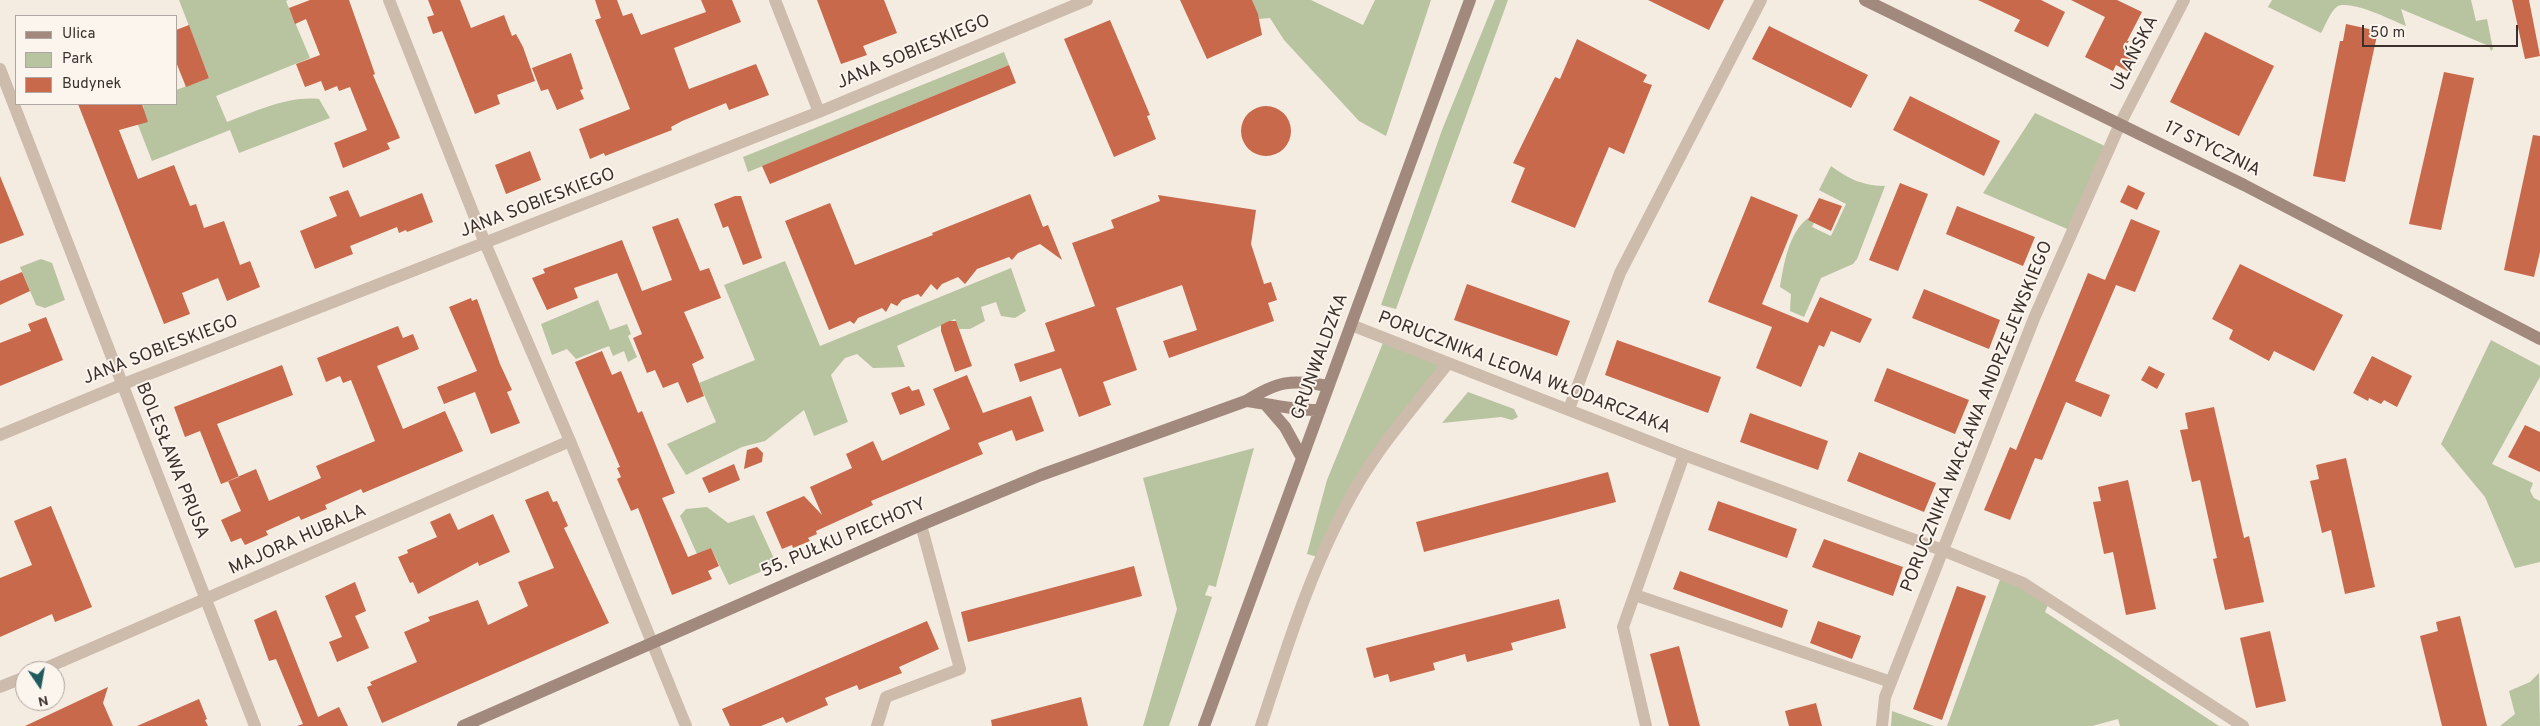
<!DOCTYPE html>
<html>
<head>
<meta charset="utf-8">
<style>
	body { margin:0 }
	#map { position:relative; width:2540px; height:726px; overflow:hidden; background:#f4ebe1; font-family:Overpass,sans-serif }
	canvas { display:block }
	.legend { position:absolute; left:15px; top:15px; width:162px; height:90px; box-sizing:border-box; background:#fbf5ee; border:1px solid #aea6a0; margin:0; padding:6px 9px; list-style:none; font-size:15px; color:#3b302b }
	.legend li { display:flex; align-items:center; gap:10px; height:25px }
	.legend b { width:25px; border:1px solid #aea6a0 }
	.north { position:absolute; left:15px; top:661px; width:50px; height:50px; box-sizing:border-box; background:#fbf5ee; border:1px solid #aea6a0; border-radius:50%; rotate:168deg; font-size:14px; font-weight:700; line-height:20px; text-align:center; color:#3b302b }
	.north::after { content:''; display:block; margin:auto; width:18px; height:22px; background:#1f5a5e; clip-path:polygon(50% 0,100% 100%,50% 72%,0 100%) }
	.scale { position:absolute; left:2362px; top:25px; width:156px; height:22px; box-sizing:border-box; border:2px solid #3b302b; border-top:0; padding-left:6px; font-size:15px; line-height:18px; white-space:nowrap; color:#3b302b; -webkit-text-stroke:4px #fbf5ee; paint-order:stroke }
</style>
</head>
<body>
<div id="map">
<canvas width="2540" height="726"></canvas>
<ul class="legend">
<li><b style="height:6px;background:#a18a7d"></b>Ulica</li>
<li><b style="height:14px;background:#b8c4a0"></b>Park</li>
<li><b style="height:14px;background:#c8694b"></b>Budynek</li>
</ul>
<div class="north">N</div>
<div class="scale">50 m</div>
</div>
<script>
const c = document.querySelector('canvas').getContext('2d');
c.lineJoin = 'round';
function paint(path, color) {
  c.fillStyle = color;
  c.fill(path, 'evenodd');
}
function strokePath(path, color, width, dash) {
  c.strokeStyle = color;
  c.lineWidth = width;
  c.lineCap = dash ? 'butt' : 'round';
  c.setLineDash(dash || []);
  c.stroke(path);
}
function drawText(font, color, halo, rows, align = 'center') {
  c.font = font + ' Overpass,sans-serif';
  c.lineWidth = 4;
  c.setLineDash([]);
  c.textBaseline = 'middle';
  c.strokeStyle = halo;
  c.fillStyle = color;
  for (const [text, x, y, turn = 0] of rows) {
    c.save();
    c.translate(x, y);
    c.rotate((+turn || 0) * Math.PI / 180);
    c.textAlign = isNaN(turn) ? turn : align;
    if (halo) c.strokeText(text, 0, 0);
    c.fillText(text, 0, 0);
    c.restore();
  }
}
paint(new Path2D(`
	M179 0H288L286 1 310 58 216 96 227 122C257 111 287 96 319 99L330 118 239 153 230 130 152 161 138 125 144 111 143 104H176V90L209 78Z
	M1252 0H1311L1363 25 1375 0H1431L1386 136 1359 121 1284 40 1270 18 1259 19Z
	M1495 0H1508L1396 309 1381 305 1442 130Z
	M2272 0H2471L2476 21 2487 19 2493 49 2491 51 2489 46 2401 9 2406 26C2392 20 2352 0 2338 6 2330 11 2326 25 2321 33L2268 7Z
	M1004 52 1009 65 748 172 743 157Z
	M2035 113 2109 148 2072 231 1983 193Z
	M1831 166C1848 179 1864 186 1885 186L1857 259 1853 264 1821 278 1804 317 1790 311 1791 294 1780 287C1784 264 1788 234 1808 218L1815 221 1812 227 1831 236 1846 204 1819 190Z
	M41 259 52 263 65 300 45 308 36 305 20 267Z
	M785 261 820 346 1011 268 1026 311 1015 318 1001 316 996 302 981 307 985 321 970 329H959L955 319 897 346 905 367 873 368 857 354 845 358 831 375 848 422 814 436 804 410 765 441 742 447 686 475 667 444 716 422 699 383 755 360 724 285Z
	M598 300 610 330 627 324 631 334 628 336 637 357 628 362 624 351 613 356 609 346 576 359 567 349 552 355 541 324Z
	M1385 338 1448 363 1378 455 1321 558 1307 554 1327 480Z
	M2491 340 2540 366V377L2492 464 2533 483 2530 491 2534 498 2540 501V562L2515 568 2485 497 2441 444Z
	M1468 392 1514 409 1518 417 1512 420 1501 417 1442 423Z
	M1254 448 1217 582 1216 587 1209 585 1205 595 1212 597 1169 726H1143L1177 609 1143 478Z
	M707 507 728 523 754 515 777 565 729 585 711 548 697 554 680 516 686 509Z
	M2002 574 2050 600 2045 612 2219 726H2120L2118 719 2092 726H1947Z
	M2539 673 2540 726H2500L2515 714 2509 691 2530 682Z
	M1892 711 1934 726H1891Z`), '#b8c4a0');
paint(new Path2D(`
	M310 0H349L375 74 373 75 400 138 387 143 390 149 343 168 334 143 367 130 350 87 339 91 337 86 325 91 321 81 305 87 296 64 320 55 306 19 295 24 289 8Z
	M428 0H460L471 28 504 15 512 36 516 34 523 47 535 81 497 95 500 104 475 114 442 31 433 34 427 17 434 15Z
	M595 0H617L623 16 632 13 641 35 706 12 701 0H732L741 22 674 48 689 89 756 64 769 95 729 110 726 103 682 121 671 127 672 130 605 156 604 153 590 159 579 129 630 109 595 20 601 18Z
	M817 0H884L897 33 863 46 867 55 841 64Z
	M1180 0H1252L1258 14 1262 35 1207 59Z
	M1648 0H1724L1709 30Z
	M1978 0H2041L2065 12 2048 47 2014 31 2020 20Z
	M2071 0H2117L2142 12 2127 41H2129L2126 45 2139 52 2129 72 2116 65 2113 71 2085 57 2105 17Z
	M2512 0H2529L2540 56 2525 59Z
	M1110 20 1150 115 1147 116 1156 139 1114 157 1064 39Z
	M2346 24 2378 31 2345 182 2313 176 2340 41H2343Z
	M189 25 209 78 186 87 176 62V30Z
	M1769 26 1868 75 1851 108 1752 59Z
	M2205 32 2274 66 2239 136 2170 102Z
	M1577 39 1647 75 1643 82 1652 85 1624 154 1609 147 1575 228 1511 202 1525 168 1513 163 1555 77 1560 79Z
	M571 53 583 89 580 90 584 99 557 110 548 89 541 91 532 68Z
	M1009 65 1016 83 770 184 762 166Z
	M2444 72 2474 78 2441 230 2409 224Z
	M1910 96 2000 141 1984 176 1893 130Z
	M78 104H142L148 122 119 130 138 179 174 165 190 206 196 204 204 228 224 221 240 265 250 261 260 287 227 301 218 278 182 293 190 314 164 324Z
	M1241 131a25 25 0 1 1 50 0a25 25 0 1 1-50 0Z
	M2533 135 2540 136V252L2534 277 2504 270Z
	M530 151 541 180 506 194 495 165Z
	M0 176 24 235 0 244Z
	M1900 183 1928 194 1898 271 1869 260Z
	M2128 185 2145 193 2137 210 2120 202Z
	M348 190 360 217 422 193 433 222 407 232 406 230 399 233 397 227 350 246 353 254 315 269 300 231 337 216 329 197Z
	M1030 194 1043 227 1048 225 1062 260 1040 244 1018 253 1012 260 1009 257 977 269 965 284 958 277 942 284 937 290 931 284 921 297 918 294 902 300 897 306 891 303 886 312 882 308 858 318 854 324 850 321 829 330 785 221 830 203 855 265 933 235 932 233Z
	M1158 195 1256 210 1251 244 1264 284 1271 282 1277 300 1268 303 1274 321 1169 358 1163 341 1197 330 1182 285 1116 308 1137 370 1103 382 1111 405 1079 417 1061 368 1020 382 1014 364 1055 351 1045 323 1095 306 1072 243 1114 228 1111 220 1160 201Z
	M735 196H741L762 258 743 265 728 226 723 228 714 204Z
	M1751 196 1798 215 1762 304 1808 323 1820 297 1872 319 1860 343 1831 331 1824 347 1819 345 1801 387 1756 368 1772 327 1708 302Z
	M1819 198 1842 206 1831 231 1808 220Z
	M1957 206 2035 237 2023 266 1946 234Z
	M678 218 700 271 709 268 721 298 684 312 704 358 692 364 704 396 687 403 678 382 663 388 655 370 647 373 633 338 642 334 617 273 574 288 578 298 547 310 532 278 545 273 543 269 622 240 642 291 672 280 652 227Z
	M2131 219 2160 231 2135 292 2116 285 2075 381 2110 395 2101 417 2066 402 2042 460 2035 458 2010 520 1984 510 2010 447 2016 450 2088 273 2105 280Z
	M2240 264 2343 315 2314 371 2274 351 2269 361 2229 339 2233 330 2212 319Z
	M22 272 30 291 0 305V281Z
	M1467 284 1570 321 1557 356 1454 320Z
	M1924 289 2000 320 1989 349 1912 318Z
	M471 298 472 301 477 299 500 364 512 390 507 392 520 423 491 434 475 392 444 404 437 387 477 371 449 307Z
	M46 317 63 360 0 386V343L31 331 28 324Z
	M949 321H956L972 366 955 372 941 331V325Z
	M398 326 403 338 413 334 419 349 377 366 403 429 445 411 463 451 363 493 361 489 325 505 327 509 301 520 299 516 266 531 268 535 245 545 241 538 231 542 221 520 241 511 228 481 256 469 269 501 321 478 316 466 375 441 351 380 343 383 340 376 326 382 317 358Z
	M1617 340 1721 377 1708 413 1605 375Z
	M602 351 612 375 621 371 638 413 642 411 675 493 662 498 688 557 711 548 719 566 708 571 712 579 672 595 638 508 631 511 617 479 621 477 617 468 620 467 575 362Z
	M2372 356 2412 376 2397 407 2384 400 2381 404 2369 398 2368 401 2353 393Z
	M282 365 293 395 217 424 239 477 221 484 200 431 185 437 174 407Z
	M2149 366 2165 374 2157 389 2141 380Z
	M1887 368 1969 400 1955 434 1874 401Z
	M967 375 983 413 1031 396 1044 431 1016 441 1012 430 978 443 983 454 871 501 873 505 816 531 817 534 808 538 810 541 793 548 792 545 782 549 766 512 804 496 822 515 810 487 852 468 846 454 873 441 882 461 950 429 933 389Z
	M909 386 912 391 919 389 925 405 900 415 891 393Z
	M2214 407 2244 538 2249 536 2264 602 2225 610 2213 559 2217 558 2200 480 2192 482 2180 430 2188 429 2185 413Z
	M1750 413 1828 441 1818 470 1740 442Z
	M2525 425 2540 432V472L2508 457Z
	M757 447 763 453 762 462 744 469 747 450Z
	M1859 452 1936 483 1924 512 1847 481Z
	M2346 458 2375 587 2345 594 2331 530 2322 533 2310 481 2319 479 2316 465Z
	M734 464 740 480 709 493 702 478Z
	M1608 472 1616 502 1424 552 1416 522Z
	M2128 480 2156 609 2126 615 2113 552 2104 554 2093 502 2101 501 2098 487Z
	M548 491 553 502 557 501 568 526 564 528 609 623 382 723 367 687 372 685 370 682 417 662 404 632 430 621 428 617 478 600 488 625 528 606 518 582 554 568 525 500Z
	M1718 501 1797 529 1787 558 1708 530Z
	M51 506 92 607 55 622 52 614 0 637V578L32 565 14 521Z
	M450 513 458 530 493 514 510 552 479 566 478 562 418 594 413 582 410 583 398 557 408 553 407 550 437 537 430 522Z
	M1824 539 1903 567 1893 596 1812 567Z
	M1134 566 1142 596 968 642 961 612Z
	M1680 571 1788 610 1782 628 1673 589Z
	M355 582 366 611 355 616 369 648 337 662 329 642 342 637 325 596Z
	M1957 586 1986 596 1942 720 1913 709Z
	M1559 599 1566 628 1511 643 1513 650 1467 662 1465 654 1433 663 1435 670 1390 682 1388 674 1374 678 1366 648Z
	M276 610 318 717 339 707 348 726H297L303 724 276 659 269 661 254 620Z
	M2460 616 2487 726H2442L2420 636 2438 631 2436 622Z
	M927 621 939 649 899 667 902 673 859 690 857 685 825 698 828 705 786 723 783 717 761 726H730L722 709Z
	M1818 621 1861 636 1852 659 1810 643Z
	M2270 631 2286 701 2256 708 2240 638Z
	M1679 646 1700 726H1669L1650 654Z
	M108 687 103 703 113 726H25Z
	M1081 697 1088 726H992L991 720Z
	M199 699 207 719 205 720 208 726H137Z
	M1816 703 1822 726H1789L1785 711Z`), '#c8694b');
strokePath(new Path2D(`
	M389 0 485 243 570 441 686 726
	M775 0 819 112
	M0 69 255 726
	M1351 325 1684 455 1942 550 2023 583 2243 726
	M1569 409 1620 273 1761 0
	M0 435 121 385 819 112 1087 0
	M1635 595 1891 682
	M39 671 570 441
	M0 687 25 677
	M877 726 886 697 960 669 921 525
	M1261 726C1288 643 1314 559 1359 482 1384 440 1418 402 1448 363
	M1646 726 1623 627 1684 455
	M1882 726 1885 697 2035 316 2120 124 2184 0`), '#cdbbac', 12);
strokePath(new Path2D(`
	M1865 0 2244 185 2540 339
	M1246 401C1271 404 1296 411 1320 410
	M1266 405 1285 427 1302 458
	M463 726 921 525 1041 475 1246 401C1278 381 1291 379 1328 386
	M1204 726 1470 0`), '#a18a7d', 12);
drawText('18px', '#3b302b', '#fbf5ee', [
	["JANA SOBIESKIEGO",914,53,-23],
	["UŁAŃSKA",2136,54,-63],
	["17 STYCZNIA",2212,150,26],
	["JANA SOBIESKIEGO",538,204,-21],
	["JANA SOBIESKIEGO",161,351,-21],
	["GRUNWALDZKA",1321,357,-70],
	["PORUCZNIKA LEONA WŁODARCZAKA",1524,374,21],
	["PORUCZNIKA WACŁAWA ANDRZEJEWSKIEGO",1978,417,-68],
	["BOLESŁAWA PRUSA",171,461,68],
	["55. PUŁKU PIECHOTY",844,539,-23],
	["MAJORA HUBALA",298,541,-24]
]);
</script>
</body>
</html>
